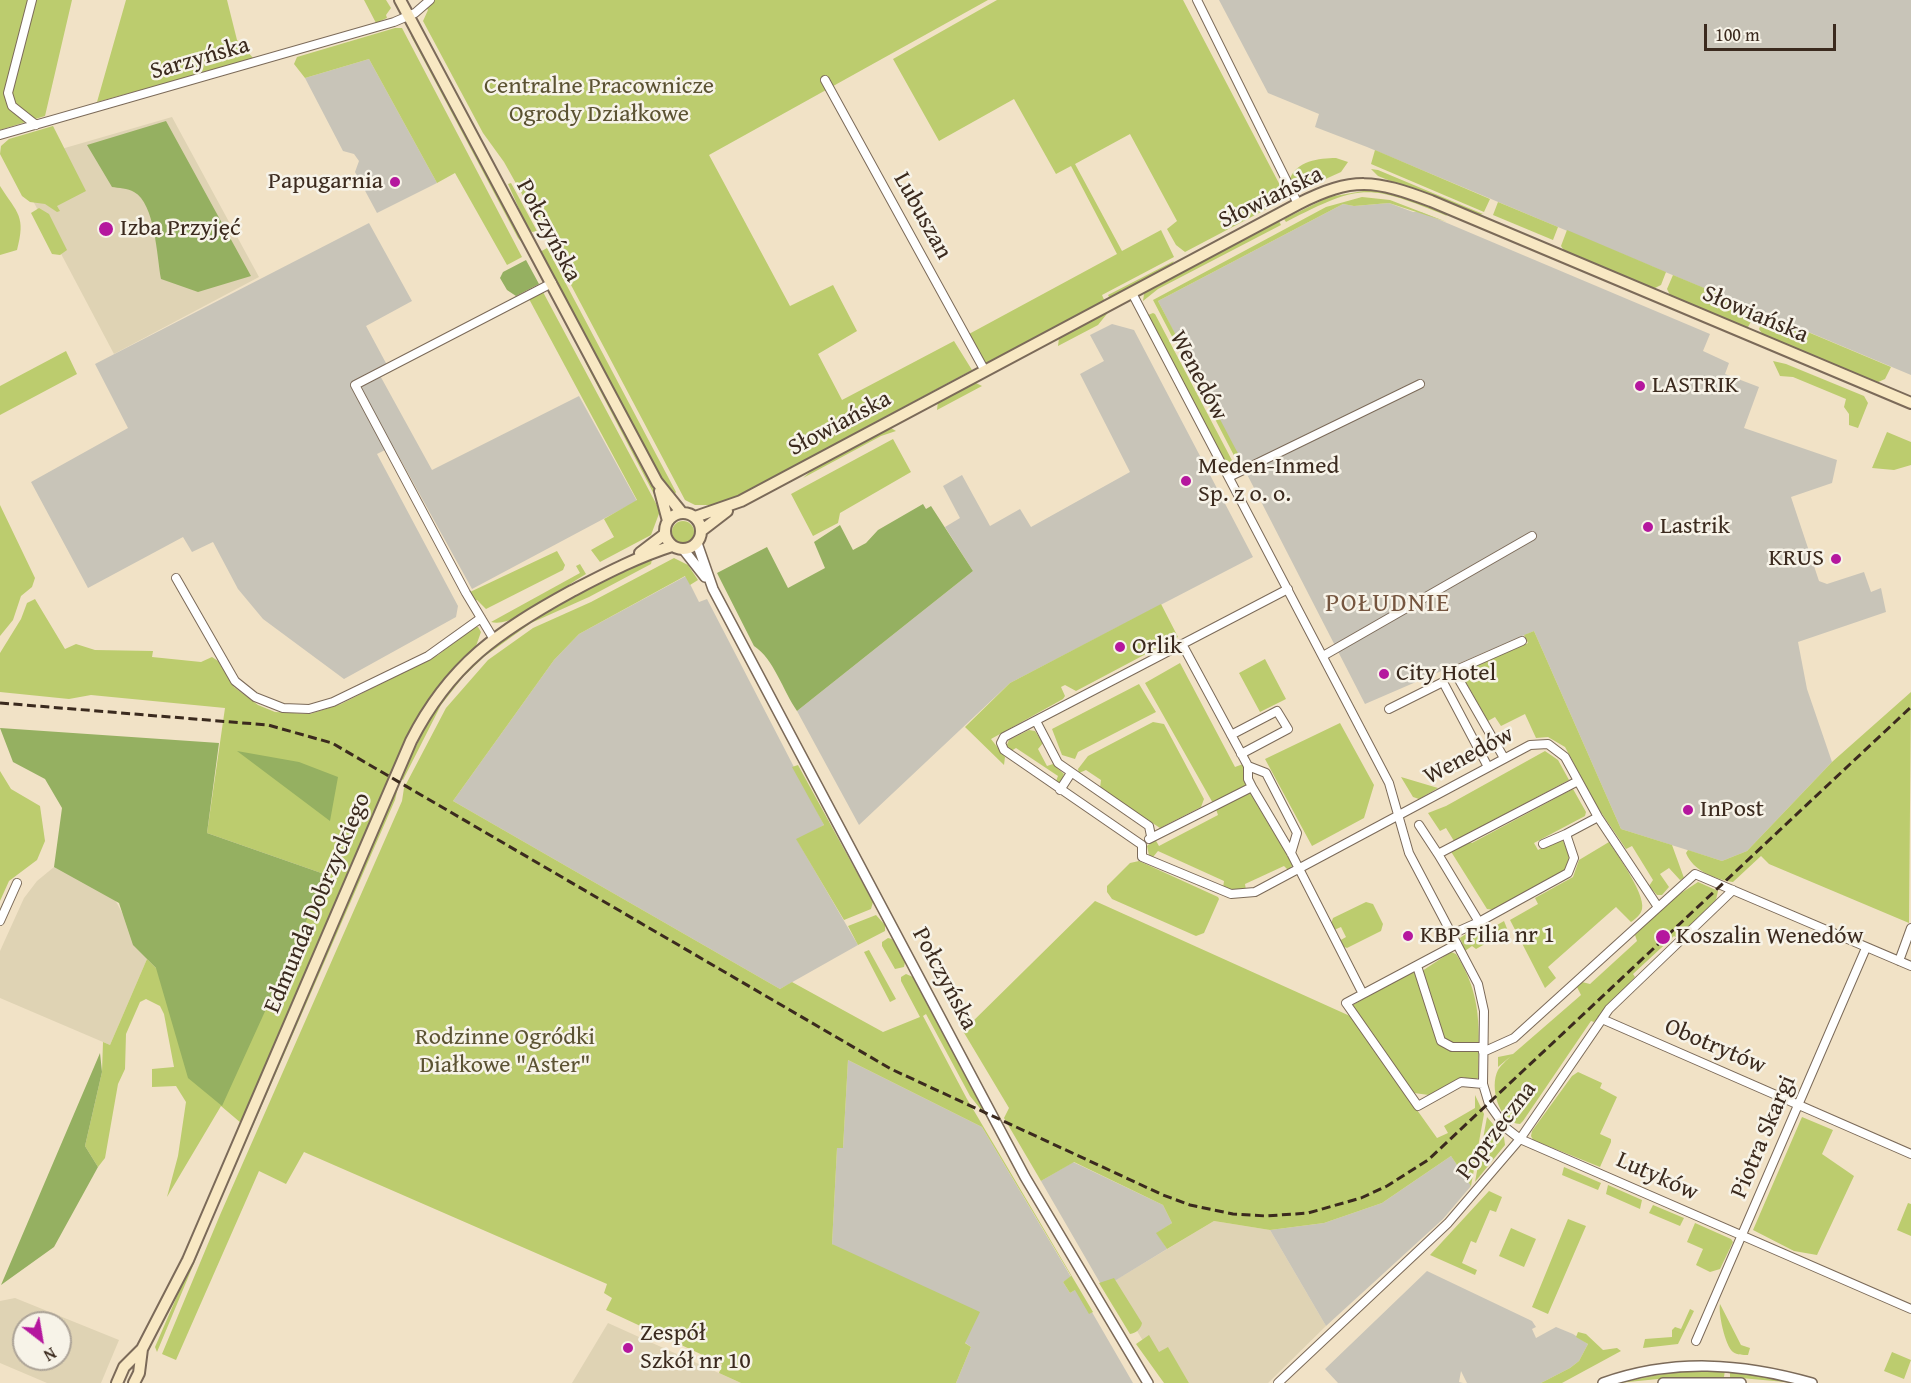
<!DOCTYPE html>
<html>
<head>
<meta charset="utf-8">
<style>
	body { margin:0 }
	#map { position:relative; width:1911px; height:1383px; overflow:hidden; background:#f1e2c6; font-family:"Gentium Book Plus",serif }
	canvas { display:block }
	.north { position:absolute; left:12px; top:1311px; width:60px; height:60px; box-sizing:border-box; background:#f7f3e8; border:2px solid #aca397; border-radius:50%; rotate:149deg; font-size:16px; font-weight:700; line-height:24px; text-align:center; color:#3b2a1e }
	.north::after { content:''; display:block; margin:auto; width:21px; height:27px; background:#b5179e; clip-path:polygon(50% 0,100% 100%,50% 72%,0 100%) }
	.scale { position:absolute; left:1704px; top:24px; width:132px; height:27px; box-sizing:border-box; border:3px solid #3b2a1e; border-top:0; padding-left:8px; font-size:18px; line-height:21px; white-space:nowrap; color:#3b2a1e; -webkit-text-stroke:4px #f7f3e8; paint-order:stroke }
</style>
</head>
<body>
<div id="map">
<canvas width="1911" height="1383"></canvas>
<div class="north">N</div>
<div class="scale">100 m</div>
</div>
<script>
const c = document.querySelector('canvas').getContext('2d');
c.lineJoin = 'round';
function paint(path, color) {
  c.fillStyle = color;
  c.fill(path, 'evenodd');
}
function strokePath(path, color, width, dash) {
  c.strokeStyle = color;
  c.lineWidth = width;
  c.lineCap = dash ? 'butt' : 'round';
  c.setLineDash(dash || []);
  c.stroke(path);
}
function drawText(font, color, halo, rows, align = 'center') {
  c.font = font + ' "Gentium Book Plus",serif';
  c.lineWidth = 5;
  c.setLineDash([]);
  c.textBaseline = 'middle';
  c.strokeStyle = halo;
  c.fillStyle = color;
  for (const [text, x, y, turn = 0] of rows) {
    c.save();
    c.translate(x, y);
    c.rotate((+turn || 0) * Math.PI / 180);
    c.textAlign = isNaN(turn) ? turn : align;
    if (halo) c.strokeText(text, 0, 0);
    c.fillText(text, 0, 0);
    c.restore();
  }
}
paint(new Path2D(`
	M172 117 259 277 114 354 13 163Z
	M75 856 113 896 147 959 110 1045 0 998V951L24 898 37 881 54 867Z
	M1214 1221 1270 1230 1326 1326 1268 1383H1189L1170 1352 1155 1361 1109 1284Z
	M15 1298 119 1340 101 1383H47L0 1363V1301ZM24 1323H60V1359H24Z
	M608 1323 741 1383H572Z`), '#dfd3b4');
paint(new Path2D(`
	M1219 0H1911V375L1367 147 1315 127 1319 114 1268 93Z
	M369 59 437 183 377 213 355 172 359 161 354 154 343 151 305 78Z
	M1389 203 1413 212H1421L1710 334 1703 351 1729 363 1725 374 1759 387 1744 428 1837 460 1832 483 1791 497 1819 581 1827 584 1864 572 1871 592 1881 588 1886 612 1798 642 1807 689 1832 762 1747 851 1722 861 1621 829 1534 631 1365 704 1158 301 1343 204 1354 206Z
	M369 223 412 301 366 326 387 365 377 370 432 470 579 396 637 501 472 589 393 446 377 454 458 606 456 617 344 679 263 619 238 589 213 542 192 552 183 537 88 588 31 482 128 428 95 364Z
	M1112 324 1134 330 1253 557 1010 683 859 825 797 711 973 571 945 527 960 518 943 486 962 475 990 526 1020 509 1031 527 1130 472 1080 374 1104 361 1090 335Z
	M686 576 699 602 707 599 824 825 797 840 858 945 780 989 453 801 554 660 579 634Z
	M848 1060 982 1127 1071 1277 1063 1282 1070 1293 1078 1288 1133 1383H956L971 1347 832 1244 837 1148H843Z
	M1451 1156 1471 1186 1443 1219 1326 1326 1270 1230 1324 1223 1382 1203Z
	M1073 1162 1163 1205 1172 1223 1157 1233 1167 1249 1103 1288 1041 1181Z
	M1427 1271 1532 1321 1536 1327 1532 1329 1536 1338 1556 1327 1573 1334 1588 1344 1579 1361 1570 1368 1541 1383H1467L1461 1371 1459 1382 1463 1383H1338L1325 1369Z`), '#c8c4b8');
paint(new Path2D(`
	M0 0H72L45 116 0 130Z
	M126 0H227L237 40 254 59 97 102Z
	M364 0H386L391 8 386 15 387 18 376 23Z
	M435 0H988L709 155 790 306 833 285 857 331 818 354 842 400 954 341 972 370 718 507 713 509 711 505H695L685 500 545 236 553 231 549 224 541 228 504 162 483 133 423 21 428 10 426 7Z
	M997 0H1183L1283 191 1278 203 1185 252 1176 245 1167 229 1177 221 1130 134 1075 164 1122 251 1161 230 1174 257 1102 295 1105 302 985 364 969 334 1117 254 1071 166 1056 174 1014 99 939 141 893 59Z
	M395 28H402L522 257 507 265 455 173 437 183 369 59 305 78 294 64 297 57Z
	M413 32 530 252 518 238 411 36Z
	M53 126 86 191 57 206 60 211 57 212 45 204 30 202 22 196 0 154 1 146 9 139Z
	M1375 150 1490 199 1484 212 1371 164Z
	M1336 158 1348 162 1341 172 1310 186 1293 184 1290 179C1296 161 1319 158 1336 158Z
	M1371 169 1378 170 1483 214 1476 215 1378 176Z
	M511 183 537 231 532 232 528 229 508 184Z
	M0 186C18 214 26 216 17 250L0 255Z
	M1369 190 1400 195 1444 212 1447 216C1368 184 1362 183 1286 222L1284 219 1329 197Z
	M1362 197 1390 200 1447 222 1389 203 1354 206 1343 204 1158 301 1244 465 1240 467 1153 300 1326 207Z
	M1498 202 1558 227 1553 240 1493 215Z
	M39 208 49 214 67 250 60 255 52 254 31 213Z
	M1279 221 1281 225 1158 289 1143 301 1144 294 1151 288Z
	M1567 230 1666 272 1661 285 1653 289 1565 252 1561 246Z
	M547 248 676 492 675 494 672 496 664 485 540 252Z
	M1174 261 1168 269 1110 299 1108 295Z
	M1673 275 1757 310 1747 329 1671 297 1667 289Z
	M543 292 660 511 651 535 600 562 591 550 614 537 604 519 637 500 529 299Z
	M1110 310 1098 325 1058 346 1059 338Z
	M1153 313 1155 314 1236 468 1225 461 1148 315Z
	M1765 314 1891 367 1885 379 1876 383 1763 335 1759 329Z
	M66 351 77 374 0 415V386Z
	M584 360 594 374 660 500 659 504Z
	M1773 361 1786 364 1864 396 1868 403 1858 428 1849 425V414L1844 407 1846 399 1793 377 1780 376Z
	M974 382 982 386 937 410 938 401Z
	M889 427 896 431 881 436 803 478 818 465Z
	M1887 432 1911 442V465L1894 470 1872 468Z
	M893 439 911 472 840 513 838 523 813 536 791 494Z
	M0 505 35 578 32 587 21 596 13 620 0 636Z
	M672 532a11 11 0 1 1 22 0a11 11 0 1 1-22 0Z
	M557 551 565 565 563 570 486 609 477 600 475 601 470 592Z
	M653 555 651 564 589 597 531 623 485 656 463 677 441 705 407 772 403 780 400 778 438 703 468 667 523 624Z
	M674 558 688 565 698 580 690 585 685 576 579 634 554 660 453 801 780 989 792 982 883 1032 920 1017 901 981V977L906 974 913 977 987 1117 970 1096 926 1014 923 1016 967 1099 1093 1312 1089 1314 1075 1290 1070 1293 1063 1282 1071 1276 982 1127 848 1060 843 1148H837L832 1244 980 1312 965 1343 971 1347 956 1383H741L719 1373 722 1364 606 1310 612 1298 604 1293 607 1284 304 1152 286 1184 259 1171 176 1360 162 1354 220 1215 402 801 404 788 446 708 488 660 533 628 591 602Z
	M580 564 586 574C564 586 515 629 491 622L580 573 576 566Z
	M35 599 65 649 76 644 95 650 153 651 152 657 201 662 212 657 218 661 234 687 258 705 275 712 310 714 341 704 438 655 474 627H478L481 632 476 646 434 693 407 739 241 1123 221 1106 167 1197 178 1156 186 1102 176 1086 152 1087V1069L174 1067 164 1014 160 1006 146 999 140 1002 126 1034 125 1069 118 1084 105 1158 98 1167 85 1146 102 1072 103 1042 110 1045 147 959 156 968 327 875 207 833 225 708 91 695 69 699 0 692V653L21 619 27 603Z
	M1161 604 1178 637 1076 691 1065 685 1061 687 1065 696 1063 699 991 739 1005 757 1004 765 965 727 1010 683Z
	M1534 631 1621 829 1672 845 1684 878 1680 880 1669 868 1660 874 1669 887 1662 895H1657L1649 886 1653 880 1632 846 1626 849 1598 808 1565 747 1548 737 1536 738 1525 714 1501 726 1495 717 1488 721 1464 679 1465 671 1528 643 1524 635Z
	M1265 659 1286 699 1260 712 1239 673Z
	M1180 663 1235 767 1243 764C1245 772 1244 779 1248 787L1214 805 1145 683Z
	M1139 684 1156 712 1078 752 1075 759 1062 755 1052 729Z
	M1911 692 1909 923 1769 864 1761 856 1733 882C1715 879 1693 871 1686 853L1688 850 1722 861 1747 851 1832 762Z
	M1153 722 1164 724 1204 799 1201 807 1160 828 1100 788 1101 780 1086 770 1079 773 1078 769 1088 756Z
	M1340 723 1374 785 1364 818 1312 846 1265 759Z
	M1029 730 1035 731 1043 743 1038 749 1047 766 1053 764 1064 774 1060 784 1056 781 1058 776 1016 748 1011 751 1006 747 1009 740Z
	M1545 751 1558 760 1569 780 1454 841 1446 828 1440 831 1428 813 1446 806Z
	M798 765 873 902 871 909 844 920 796 839 824 825 792 767Z
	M0 771 11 789 40 806 45 841 37 860 9 881 0 901Z
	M1401 777 1438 788 1419 799 1413 797Z
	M399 783 395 800 215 1213 157 1352 155 1347Z
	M1573 789 1586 812 1585 816 1534 843 1538 850 1559 839 1563 841 1569 855 1568 868 1496 910 1487 909 1450 850 1466 841 1472 843Z
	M1249 791 1293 865 1288 870 1284 866 1245 884 1246 890 1233 891 1223 888 1224 881 1158 851 1153 857 1149 855 1147 846 1155 839 1159 846 1218 815 1216 809Z
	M1609 842C1617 855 1649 898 1641 912 1639 916 1634 920 1631 922L1616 907 1548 967 1556 978 1545 988 1510 920 1538 904 1535 898 1573 877 1579 860Z
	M1139 861 1218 897 1219 899 1204 933 1196 936 1112 899 1107 892V886L1130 863Z
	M1698 882 1718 891 1716 900 1677 938 1674 936 1633 974 1635 977 1594 1022 1591 1021 1523 1121 1520 1124C1499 1123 1489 1087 1498 1070 1501 1065 1507 1060 1511 1056L1498 1067V1057L1513 1054 1581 995 1577 987 1582 982 1590 984 1637 941 1635 935 1672 899Z
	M1095 901 1350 1016 1437 1138 1448 1133 1444 1126 1475 1108V1095L1484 1114 1471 1186 1451 1156 1382 1203 1324 1223 1270 1230 1214 1221 1167 1249 1156 1233 1172 1223 1163 1205 1074 1162 1041 1181 1004 1118 1009 1108 963 1031Z
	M1366 902 1373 904 1383 924 1381 931 1347 948 1342 946 1339 941 1346 937 1341 927 1334 930 1331 924 1333 918Z
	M876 915 885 925V931L858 945 848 926Z
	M1504 921 1508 931 1476 949 1472 946 1465 951 1460 938 1473 929 1478 936Z
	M888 938 892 939 905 962 904 967 895 969 882 946V942Z
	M869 950 896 999 890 1002 864 952Z
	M1451 952 1456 954C1483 996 1479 1030 1478 1078L1472 1081 1463 1077 1429 1095 1414 1093 1351 1006 1412 972 1422 971Z
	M1578 1072 1602 1083 1600 1088 1617 1097 1600 1134 1611 1139V1142L1600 1167 1533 1140 1531 1136 1532 1131 1572 1076Z
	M1487 1117 1504 1137 1505 1145 1475 1182Z
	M1802 1117 1833 1130 1822 1154 1854 1176 1817 1255 1794 1251 1753 1230Z
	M1564 1167 1601 1183 1598 1190 1562 1175Z
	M1608 1185 1642 1200 1640 1209 1606 1194Z
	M1489 1191 1502 1197 1496 1212 1490 1210 1476 1243 1471 1241 1462 1263 1477 1270 1475 1275 1430 1255Z
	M1908 1203 1911 1204V1236L1897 1230Z
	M1653 1205 1684 1218 1680 1226 1649 1213Z
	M1568 1219 1586 1226 1548 1314 1532 1307Z
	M1695 1223 1731 1239 1733 1242 1720 1269 1710 1272 1696 1265 1703 1249 1687 1242Z
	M1511 1228 1536 1239 1524 1267 1499 1256Z
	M1114 1278 1142 1323C1141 1329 1136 1333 1130 1334L1099 1283Z
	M1720 1304 1741 1345 1750 1348 1748 1355C1743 1355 1737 1355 1733 1352 1725 1346 1718 1312 1720 1304Z
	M1690 1309 1694 1311 1678 1344 1643 1348 1645 1339 1672 1337V1330L1675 1327 1681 1329Z
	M1578 1332 1586 1334 1603 1350 1617 1348 1621 1351 1562 1383H1541L1570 1368 1579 1361 1588 1344 1576 1337Z
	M1149 1335 1159 1352 1168 1347 1189 1383H1164L1136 1344Z
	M1892 1352 1911 1360 1904 1379 1884 1371Z
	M1725 1370 1724 1377 1668 1378 1618 1383 1678 1371Z
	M1730 1371 1796 1383 1730 1377Z`), '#bccc6e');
paint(new Path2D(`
	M166 121 251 276 198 292 161 279C157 257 155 203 134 192 128 188 118 188 112 187L87 145Z
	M526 260 539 284 516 296 507 290 500 278 503 272Z
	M923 504 926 509 931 506 973 571 797 711C783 691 774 659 754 646L717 573 767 547 788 588 825 568 814 542 840 525 853 550 866 543 878 530Z
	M0 728 219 743 207 833 327 875 222 1106 188 1078 156 968 133 945 119 903 54 867 62 808 45 779 13 762Z
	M237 751 299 762 338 777 330 821Z
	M100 1053 102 1072 85 1146 98 1167 54 1247 1 1285Z`), '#95b061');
const minor = new Path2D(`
	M32 0 8 93 12 106 36 125
	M1197 0 1298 204
	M825 80 985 371
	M0 135 394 22 415 13 430 0
	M1132 293 1389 783 1409 853 1478 984 1484 1011 1483 1084 1489 1104 1506 1128 1520 1139 1911 1309
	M1229 477 1420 384
	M176 578 235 681 255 697 283 708 309 709 333 702 428 656 481 618
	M1288 589 1004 737 1001 743 1004 750 1142 845V857L1231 894 1255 892 1530 745 1548 744 1565 757 1598 817 1658 907
	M493 638 466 593 355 385 552 283
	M1182 644 1248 766V779L1252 787 1291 853 1363 994
	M1323 656 1532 536
	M1389 709 1443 682 1488 767
	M1036 721 1058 763 1149 826 1151 836
	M1231 735 1277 711 1288 729 1241 754
	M1504 758 1454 671 1522 641
	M1248 766 1266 773 1297 833 1291 853
	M1060 790 1071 773
	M1419 825 1438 854 1578 781
	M1149 839 1252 787
	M1543 844 1566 834
	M1438 854 1479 922 1452 934
	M0 921 17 883
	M1479 922 1568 873 1574 858 1566 834 1598 817
	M1457 944 1346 1003 1418 1106 1461 1082 1483 1084
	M1899 961 1911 928
	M1417 966 1441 1041 1452 1047H1483
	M1602 1019 1911 1154
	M1483 1052 1514 1038 1695 874 1911 966
	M1696 1341 1866 948
	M1278 1383 1448 1223 1520 1139 1609 1009 1733 890`);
const tertiary = new Path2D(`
	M697 543 713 589 1025 1177 1148 1383
	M683 549 705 577
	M1603 1383C1673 1358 1742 1363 1812 1383
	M1663 1383H1741`);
const secondary = new Path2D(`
	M400 0 657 482 682 513
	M660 491 668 521
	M665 531a18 18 0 1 1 36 0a18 18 0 1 1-36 0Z
	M695 517 741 501 1298 204C1353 176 1375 180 1431 201L1911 403
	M701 531 727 511
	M640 553 665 534
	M117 1383 124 1367 142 1349
	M134 1383 139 1373 142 1349 188 1260 411 741C450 664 499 631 572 591 605 574 637 557 672 546`);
strokePath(minor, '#7b6a59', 10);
strokePath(tertiary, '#7b6a59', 12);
strokePath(secondary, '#7b6a59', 14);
strokePath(minor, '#fff', 8);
strokePath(tertiary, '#fff', 9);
strokePath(secondary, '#f8e8c3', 10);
strokePath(new Path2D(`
	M0 703 268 725 332 743 891 1069 1163 1195 1190 1205 1233 1214 1266 1216 1308 1213 1361 1198 1387 1186 1428 1160 1911 707`), '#3b2a1e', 3, [9, 4.5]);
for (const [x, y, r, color] of [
	[395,182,6,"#b5179e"],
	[106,229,8,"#b5179e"],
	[1640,386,6,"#b5179e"],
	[1186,481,6,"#b5179e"],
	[1648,527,6,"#b5179e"],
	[1836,559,6,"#b5179e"],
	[1120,647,6,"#b5179e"],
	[1384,674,6,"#b5179e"],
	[1688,810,6,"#b5179e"],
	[1408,936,6,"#b5179e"],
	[1663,937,8,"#b5179e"],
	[628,1348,6,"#b5179e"]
]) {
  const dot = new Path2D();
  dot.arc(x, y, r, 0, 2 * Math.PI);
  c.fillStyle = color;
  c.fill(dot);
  strokePath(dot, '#f7f3e8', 2);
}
drawText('24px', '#3b2a1e', '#f7f3e8', [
	["Sarzyńska",200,59,-16],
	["Słowiańska",1271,198,-26],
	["Lubuszan",922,216,61],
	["Połczyńska",548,231,62],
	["Słowiańska",1755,315,23],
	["Wenedów",1198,376,62],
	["Słowiańska",840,424,-28],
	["Wenedów",1469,756,-28],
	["Edmunda Dobrzyckiego",318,903,-67],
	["Połczyńska",944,979,62],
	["Obotrytów",1715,1047,23],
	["Poprzeczna",1497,1131,-53],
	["Piotra Skargi",1764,1137,-67],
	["Lutyków",1657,1177,24]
]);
drawText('24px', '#5b5232', '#f7f3e8', [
	["Centralne Pracownicze",599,87],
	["Ogrody Działkowe",599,115],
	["Rodzinne Ogródki",505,1038],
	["Diałkowe \"Aster\"",505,1066]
]);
drawText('24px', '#3b2a1e', '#f7f3e8', [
	["Papugarnia",383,182,"right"],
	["Izba Przyjęć",120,229],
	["LASTRIK",1652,386],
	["Meden-Inmed",1198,467],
	["Sp. z o. o.",1198,495],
	["Lastrik",1660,527],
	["KRUS",1824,559,"right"],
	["Orlik",1132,647],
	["City Hotel",1396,674],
	["InPost",1700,810],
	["KBP Filia nr 1",1420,936],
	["Koszalin Wenedów",1676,937],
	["Zespół",640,1334],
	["Szkół nr 10",640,1362]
], 'left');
c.letterSpacing = '1.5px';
drawText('26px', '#75553f', '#f7f3e8', [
	["POŁUDNIE",1388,604]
]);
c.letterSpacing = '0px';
</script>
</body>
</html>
